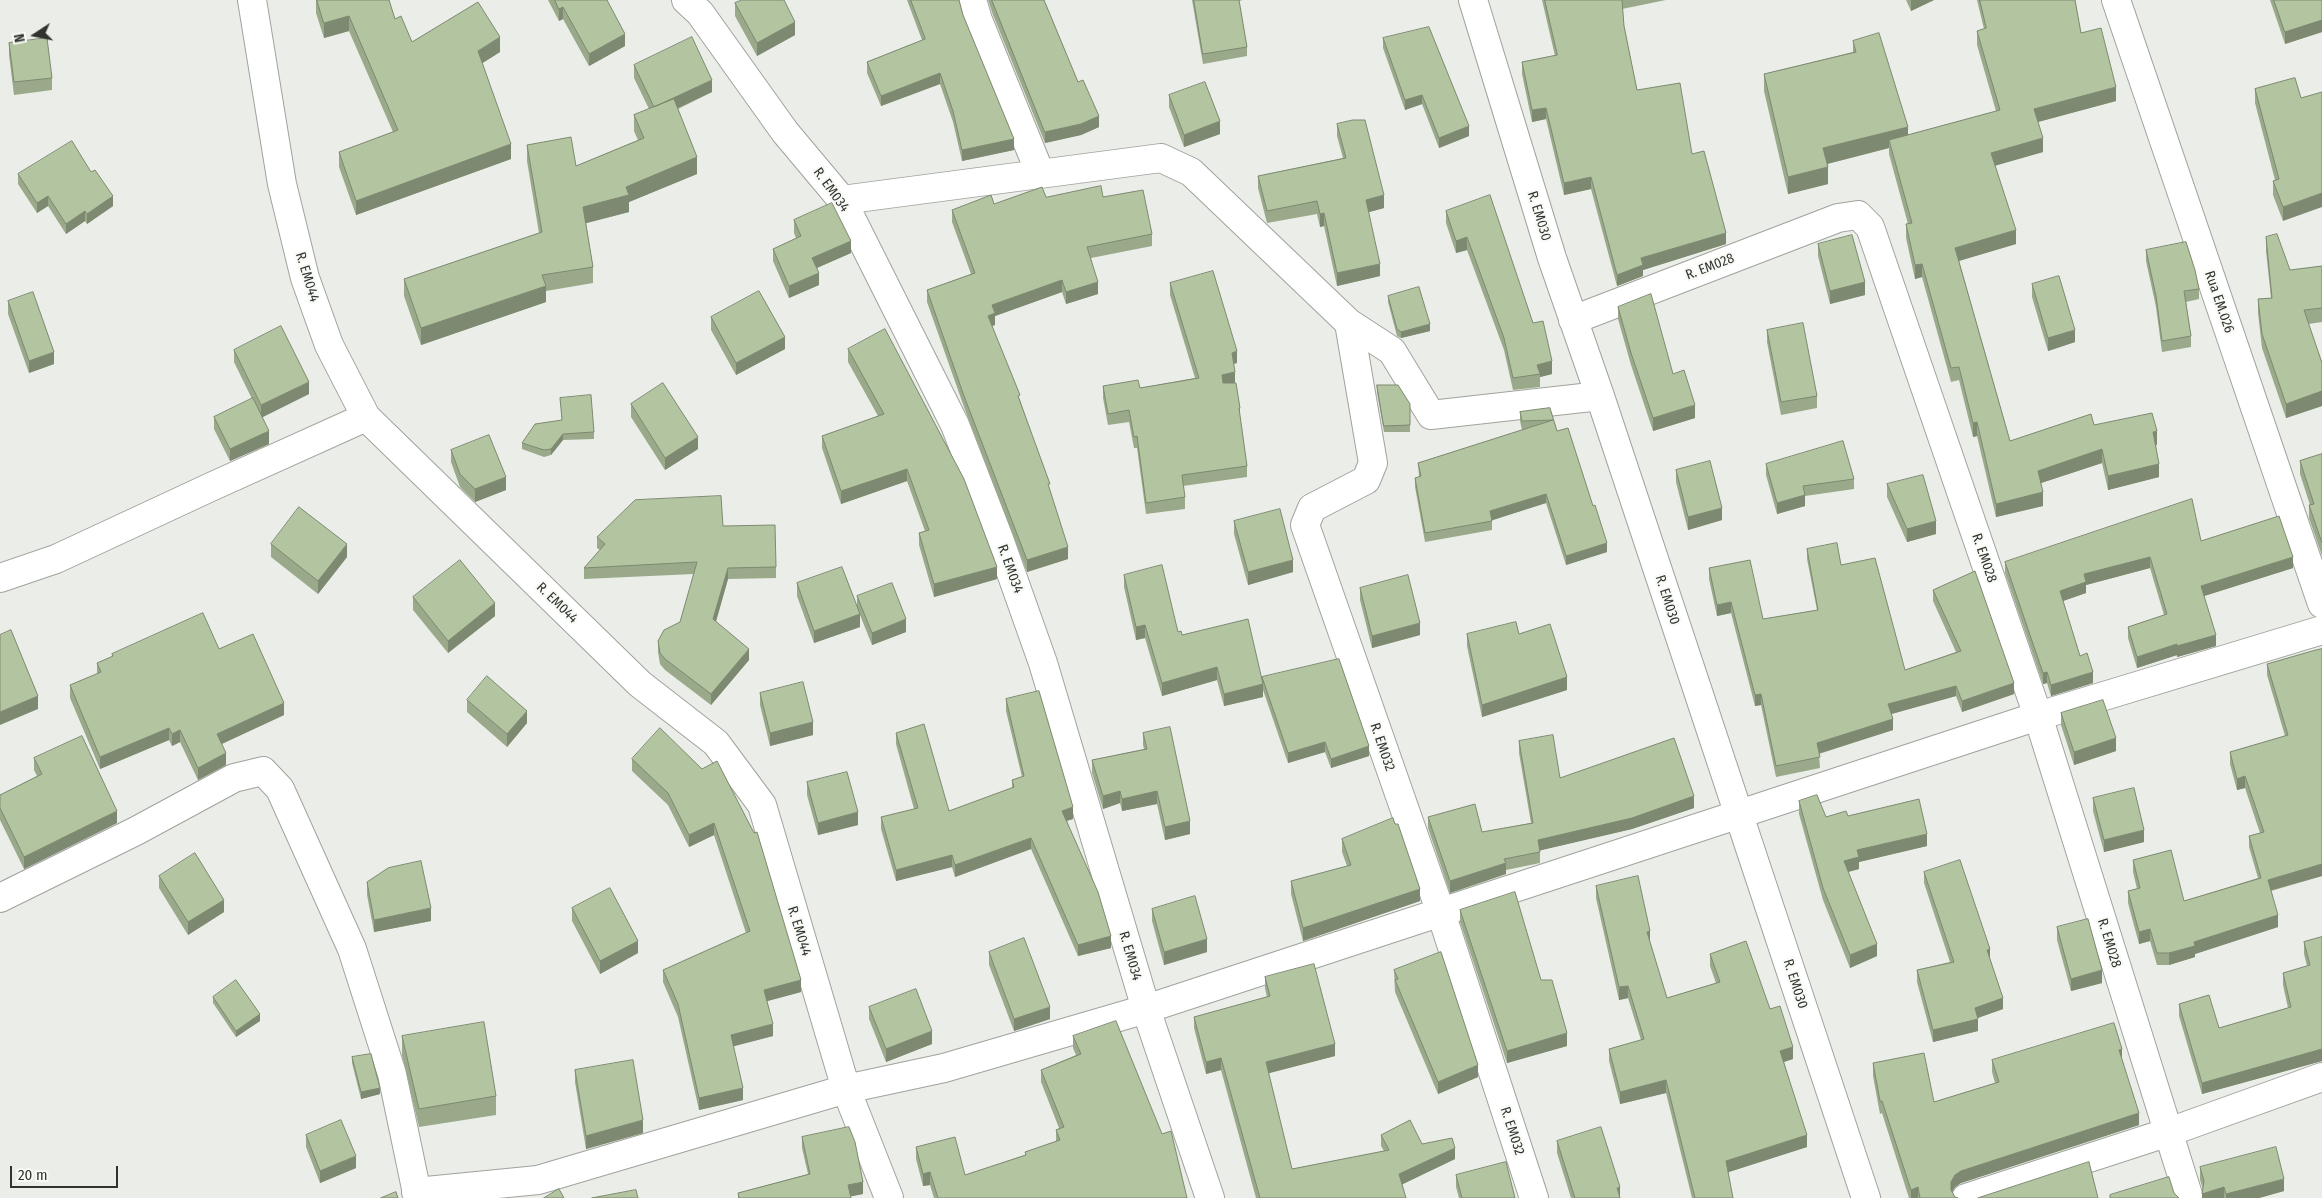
<!DOCTYPE html>
<html>
<head>
<meta charset="utf-8">
<style>
	body { margin:0 }
	#map { position:relative; width:2322px; height:1198px; overflow:hidden; background:#ebeee8; font-family:"Fira Sans Condensed",sans-serif }
	canvas { display:block }
	.north { position:absolute; left:10px; top:10px; width:50px; height:50px; -webkit-text-stroke:4px #f8fbf5; paint-order:stroke; rotate:259deg; font-size:14px; font-weight:700; line-height:20px; text-align:center; color:#313330 }
	.north::after { content:''; display:block; margin:auto; width:18px; height:22px; background:#313330; clip-path:polygon(50% 0,100% 100%,50% 72%,0 100%) }
	.scale { position:absolute; left:10px; top:1166px; width:108px; height:22px; box-sizing:border-box; border:2px solid #313330; border-top:0; padding-left:6px; font-size:15px; line-height:18px; white-space:nowrap; color:#313330; -webkit-text-stroke:4px #f8fbf5; paint-order:stroke }
</style>
</head>
<body>
<div id="map">
<canvas width="2322" height="1198"></canvas>
<div class="north">N</div>
<div class="scale">20 m</div>
</div>
<script>
const c = document.querySelector('canvas').getContext('2d');
c.lineJoin = 'round';
function strokePath(path, color, width, dash) {
  c.strokeStyle = color;
  c.lineWidth = width;
  c.lineCap = dash ? 'butt' : 'round';
  c.setLineDash(dash || []);
  c.stroke(path);
}
function paint(path, color) {
  c.fillStyle = color;
  c.fill(path, 'evenodd');
}
function drawText(font, color, halo, rows, align = 'center') {
  c.font = font + ' "Fira Sans Condensed",sans-serif';
  c.lineWidth = 4.5;
  c.setLineDash([]);
  c.textBaseline = 'middle';
  c.strokeStyle = halo;
  c.fillStyle = color;
  for (const [text, x, y, turn = 0] of rows) {
    c.save();
    c.translate(x, y);
    c.rotate((+turn || 0) * Math.PI / 180);
    c.textAlign = isNaN(turn) ? turn : align;
    if (halo) c.strokeText(text, 0, 0);
    c.fillText(text, 0, 0);
    c.restore();
  }
}
const minor = new Path2D(`
	M252 0 282 184 305 278 329 345 366 417 640 684 716 743 762 805 846 1089 889 1198
	M686 0 700 13 785 132 842 200 955 425 998 536 1043 663 1146 1009 1210 1198
	M972 0 978 20 1040 173
	M1473 0 1552 258 1600 396 1866 1198
	M2116 0 2322 604
	M842 200 1161 158 1191 172 1349 323 1392 351 1431 415 1600 396
	M1573 320 1838 218 1858 215 1870 227 2038 716 2189 1198
	M1349 323 1373 463 1366 480 1312 508 1305 525 1441 913 1534 1198
	M0 578 56 559 213 486 366 417
	M0 898 136 831 234 778 263 771 280 789 352 949 392 1074 418 1198
	M416 1192 538 1180 846 1089 944 1068 1146 1009 2038 716 2322 630
	M1966 1198 2169 1132 2322 1077`);
strokePath(minor, '#a0a39d', 30);
strokePath(minor, '#fff', 28);
paint(new Path2D(`
	M316 0H389L395 19 412 42 500 52 482 63 511 159 356 215 339 167V152L393 132 349 31 324 38 316 13Z
	M548 0H607L625 46 589 66 563 19 559 21Z
	M907 0H959L963 15 1014 150 962 161 953 122 940 84 881 106 867 73V62L922 40Z
	M988 0H1044L1078 82 1099 127 1081 135 1045 143 993 15Z
	M1192 0H1243L1239 1 1247 47V56L1203 64Z
	M1542 0H1666L1622 9 1624 26 1637 90 1692 154 1726 244 1643 270V276L1617 286 1591 189 1564 195 1546 119 1532 122 1522 74V62L1555 56Z
	M1906 0H1934L1911 11Z
	M1977 0H2075L2081 33 2116 101 2038 122 2043 152 1995 165 2016 244 1959 261 2010 441 2094 425 2157 445H2156L2159 477 2108 490 2102 463 2041 483 2043 506 1996 517 1977 436 1973 437 1959 380 1951 382 1922 277 1915 279 1906 238V224H1908L1889 154V148L1827 164 1828 184 1788 194 1764 91V74L1853 52V41L1908 135 1996 111 1977 45V31L1984 29Z
	M2270 0H2322V32L2285 44Z
	M735 3 795 35 757 56 735 16Z
	M1383 38 1469 136 1439 148 1422 104 1405 110 1383 48Z
	M9 43 52 78V90L14 95 9 55Z
	M634 65 712 92 678 109 697 174 629 202V212L586 223 593 267V283L546 291V302L421 345 404 296V279L539 233 527 161V145L576 166 638 140 634 131V115L649 109 634 78Z
	M2295 78 2283 221 2273 195V181L2275 180 2255 103V89Z
	M1169 95 1220 134 1184 147 1169 107Z
	M1337 124 1384 208 1368 212 1380 276 1337 286 1324 226 1320 227 1317 214 1267 223 1258 188V176L1343 158 1337 136Z
	M91 172 113 206 87 224 85 221 66 234 48 206 37 213 18 184V174Z
	M1046 197H1103L1152 234V246L1091 258 1098 294 1066 304 1062 292 995 316V325L992 326 1020 400 1050 491 1068 559 1027 572 964 407 927 302V290L971 274 952 222V210Z
	M1446 211 1533 323 1552 374 1540 377V387L1513 390 1504 350 1467 250 1456 253 1446 223Z
	M794 220 851 253 817 268 819 285 789 298 773 261V249L796 238 794 233Z
	M2266 237 2290 270 2322 266V322L2308 324 2322 363V406L2286 418 2262 348 2258 313V299L2271 298 2266 251Z
	M1818 244 1865 295 1830 304 1818 256Z
	M2146 250 2199 289V299L2186 302 2191 336V347L2162 352 2156 307 2146 261Z
	M1170 283 1237 363 1233 364 1235 383 1240 408V419L1247 466V477L1183 486 1185 497V509L1146 514 1137 448H1134L1129 422 1108 425 1103 398V386L1140 388 1195 378 1170 295Z
	M2032 284 2075 342 2048 351 2032 297Z
	M1388 296 1430 331 1401 338 1397 336 1388 302Z
	M8 301 54 364 29 373 8 314Z
	M1618 307 1673 374 1695 418 1653 431 1631 365 1618 319Z
	M711 317 785 349 736 375 711 330Z
	M1767 330 1817 396V408L1781 415 1767 342Z
	M848 349 997 579 934 597 919 545V533L925 531 907 481 841 504 822 448V436L878 416 848 362Z
	M234 350 309 394 262 417 269 444 230 461 214 429V417L252 399 234 362Z
	M1377 385 1410 404V432H1384L1377 392Z
	M560 398 594 432V439L563 440 551 455 544 457 522 449V443L562 420Z
	M631 404 698 449 665 470 631 417Z
	M1550 408 1557 431 1607 552 1566 565 1546 503 1492 520V530L1425 542 1415 487V478L1419 477 1418 463 1522 430 1520 421V412Z
	M451 450 506 490 475 502 460 487 451 462Z
	M2322 454V556L2309 518V505H2310L2300 474V461Z
	M1766 464 1854 479V489L1805 496V506L1777 514 1766 475Z
	M1676 470 1722 520 1688 530 1676 482Z
	M1887 484 1936 534 1907 542 1887 497Z
	M1234 521 1293 572 1248 585 1234 534Z
	M723 526 776 567V578L728 579 716 622 749 660 711 705 665 670 660 664 658 652V641L680 622 694 574 584 579V568L600 550 597 548V537Z
	M2201 541 2293 568 2204 596 2216 646 2177 657V655L2137 668 2128 638V627L2164 615 2150 568 2086 585V593L2063 601 2080 656 2093 683 2051 696 2047 683 2043 684 2005 573V562Z
	M271 544 347 557 318 594 271 557Z
	M1807 549 1841 565 1905 670 1956 652 1933 601V590L2014 694 1962 712 1956 696 1891 714 1893 730 1819 754 1820 768 1776 777 1761 705 1755 706 1731 613 1717 616 1709 579V568L1763 619 1817 610 1807 559Z
	M1124 575 1178 632 1182 635 1262 680V677L1369 756 1331 768 1325 752 1288 763 1263 690V697L1224 706 1217 680 1162 696 1145 638 1136 640 1124 587Z
	M797 583 857 608V596L906 632 872 645 860 615V627L814 643 797 596Z
	M1360 588 1420 635 1372 648 1360 600Z
	M413 597 495 616 448 653 413 610Z
	M1467 634H1519L1567 690 1482 717 1467 646Z
	M219 649 284 715 222 744 226 765 198 780 180 742 172 746 169 740 100 769 70 698V685L97 674V663L112 657V654Z
	M2322 649V877V876L2271 891 2278 927 2195 954V957L2169 965H2157L2150 941 2139 944 2128 903V891L2137 889 2133 872V860L2184 901 2258 878 2249 847V836L2260 833 2245 788 2237 790 2230 764V752L2285 736 2267 675V664Z
	M760 693 813 735 770 746 760 705Z
	M1006 699 1073 819 1067 821 1111 948 1078 956 1031 849 955 877 952 867 896 881 881 829V817L914 809 896 744V733L949 811 1012 788V780L1022 777 1006 711Z
	M467 700 527 723 507 747 467 712Z
	M2061 713 2116 751 2074 765 2061 725Z
	M1143 733 1190 834 1165 840 1157 804 1122 811 1120 803 1103 809 1092 773V760L1144 749 1143 745Z
	M1519 741 1560 778 1694 808 1632 829 1540 850V863L1506 870V874L1450 893 1428 828V817L1482 832 1531 823 1519 753Z
	M34 758 117 823 24 869 0 820V795L37 776 34 770Z
	M632 759 702 769 801 992 767 1001 773 1036 733 1046 743 1100 699 1110 678 1017 663 982V970L746 933 714 835 689 847 668 805 632 771Z
	M807 782 858 825 818 835 807 795Z
	M2093 798 2144 842 2104 852 2093 811Z
	M1799 801 1826 817 1848 816 1927 846 1859 862V869L1848 872 1877 956 1850 968 1823 900 1799 814Z
	M1342 839 1420 901 1303 941 1291 894V881L1347 866 1342 852Z
	M1924 872 1990 960 2003 1009 1977 1018 1978 1031 1933 1042 1917 982V970L1950 962 1924 883Z
	M159 876 224 912 188 935 159 888Z
	M367 882 431 921 374 932 367 895Z
	M1596 886 1650 943 1667 998 1716 983 1710 966V954L1770 1009 1793 1059 1784 1062 1807 1147 1728 1172 1733 1198H1692L1666 1093 1620 1104 1609 1061V1049L1641 1040 1628 998 1619 1000 1596 898Z
	M572 908 638 953 600 974 572 921Z
	M1152 909 1207 952 1164 965 1152 921Z
	M1460 910 1567 1046 1507 1063 1460 922Z
	M2057 927 2102 983 2071 991 2057 940Z
	M2322 937V1061L2202 1094 2179 1016V1004L2219 1028 2288 1008 2283 985V973L2307 966 2304 954V942Z
	M989 952 1050 1019 1014 1031 989 965Z
	M1394 970 1478 1077 1438 1094 1395 992Z
	M1265 977 1335 1056 1268 1073 1292 1169 1384 1151 1381 1146V1135L1422 1144 1455 1159 1402 1184 1406 1198H1256L1221 1070 1206 1074 1194 1028V1017L1267 997 1265 988Z
	M213 997 260 1021 236 1037 213 1003Z
	M869 1007 932 1044 886 1062 869 1019Z
	M402 1036 496 1096V1115L419 1127 402 1055Z
	M1073 1036 1187 1198H934L930 1185 923 1186 916 1159V1147L965 1175 1025 1155V1152L1056 1141V1130L1059 1128 1041 1082V1070L1076 1055 1073 1048Z
	M352 1057 380 1094 361 1099 352 1063Z
	M2122 1059 2139 1125 1961 1183 1955 1187 1952 1192 1955 1197 1958 1198H1909L1882 1113 1880 1114 1873 1076V1063L1934 1102 1995 1083 1992 1072V1060Z
	M575 1070 643 1133 586 1149 575 1082Z
	M306 1135 356 1168 320 1183 306 1147Z
	M802 1137 863 1194 851 1196V1198H738V1193L808 1174 802 1148Z
	M1557 1141 1620 1198H1571L1557 1153Z
	M2200 1167 2284 1191 2259 1198H2202L2203 1189 2200 1180Z
	M1456 1175 1515 1198H1459L1456 1187Z`), '#99a98a');
paint(new Path2D(`
	M1911 0H1934L1911 11Z
	M563 7V19L559 21V9Z
	M349 16V31L324 38V23Z
	M2322 20V32L2285 44V32Z
	M795 22V35L757 56V43Z
	M625 34V46L589 66V54Z
	M500 37V52L478 66V51Z
	M940 73V84L881 106V96Z
	M712 80V92L654 119V107Z
	M2116 87V101L2034 123V109Z
	M1422 95V104L1405 110V100Z
	M1546 108V119L1532 122V110Z
	M1099 116V127L1081 135 1045 143V132Z
	M1220 121V134L1184 147V135Z
	M1469 126V136L1439 148V138Z
	M1908 127V143L1889 140V148L1823 165V148Z
	M2043 138V152L1991 167V153Z
	M1014 139V150L962 161V150Z
	M511 144V159L356 215V201Z
	M697 157V174L629 202V212L583 224V207L626 187Z
	M1828 167V184L1788 194V177Z
	M1591 177V189L1564 195V183Z
	M2322 193V207L2283 221V207Z
	M1384 195V208L1366 213V200Z
	M48 196V206L37 213V203Z
	M113 196V206L87 224V214Z
	M85 211V221L66 234V224Z
	M1324 213V226L1320 227V214Z
	M2016 230V244L1955 262V248Z
	M1726 233V244L1643 270V276L1617 286V275L1641 258Z
	M1467 237V250L1456 253V241Z
	M851 241V253L812 270V258Z
	M1380 264V276L1337 286V273Z
	M1922 264V277L1915 279V265Z
	M819 273V285L789 298V286Z
	M1062 280V292L995 316V325L988 327V316L992 305Z
	M1098 282V294L1066 304V292Z
	M1865 282V295L1830 304V291Z
	M546 286V302L421 345V328Z
	M1430 324V331L1401 338V332Z
	M2075 330V342L2048 351V338Z
	M785 337V349L736 375V363Z
	M1237 351V363L1232 364V353Z
	M54 352V364L29 373V361Z
	M1552 361V374L1540 377V374L1537 365Z
	M1235 372V383L1222 387V375Z
	M309 382V394L261 418V405Z
	M2322 391V406L2286 418V404Z
	M1695 405V418L1653 431V418Z
	M1977 422V436L1973 437V423Z
	M269 431V444L230 461V449Z
	M2157 431V445L2153 446V432Z
	M563 434V440L551 455V449Z
	M698 437V449L665 470V458Z
	M2102 449V463L2038 484V471Z
	M2159 464V477L2108 490V476Z
	M907 469V481L841 504V491Z
	M506 477V490L475 502V489Z
	M2043 492V506L1996 517V504Z
	M1546 494V503L1490 521V511Z
	M1805 495V506L1777 514V503Z
	M1722 508V520L1688 530V517Z
	M1936 521V534L1907 542V529Z
	M1607 543V552L1566 565V556Z
	M347 544V557L318 594V581Z
	M1068 547V559L1027 572V560Z
	M2150 557V568L2086 585V593L2060 602V591L2084 574Z
	M2293 557V568L2201 597V586Z
	M1293 560V572L1248 585V572Z
	M997 567V579L934 597V584Z
	M728 568V579L713 631V619Z
	M1731 602V613L1717 616V605Z
	M495 603V616L448 653V641Z
	M860 614V627L814 643V631Z
	M906 619V632L872 645V633Z
	M1420 623V635L1372 648V636Z
	M1145 625V638L1136 640V627Z
	M2216 635V646L2177 657V646Z
	M2177 644V655L2137 668V657Z
	M749 649V660L711 705V694Z
	M1217 667V680L1162 696V683Z
	M2047 672V683L2043 684V673Z
	M2093 672V683L2051 696V685Z
	M1567 677V690L1482 717V705Z
	M2014 683V694L1962 712V701Z
	M1263 684V697L1224 706V694Z
	M1956 686V696L1888 715V704Z
	M1761 694V705L1755 706V695Z
	M38 696V709L0 725V712Z
	M284 703V715L217 746V734Z
	M527 711V723L507 747V734Z
	M1893 719V730L1817 754V743Z
	M813 722V735L770 746V733Z
	M169 728V740L100 769V757Z
	M180 730V742L172 746V734Z
	M2116 738V751L2074 765V752Z
	M1325 742V752L1288 763V753Z
	M1369 746V756L1331 768V759Z
	M226 753V765L198 780V768Z
	M2245 776V788L2237 790V779Z
	M1120 791V803L1103 809V796Z
	M1157 791V804L1122 811V799Z
	M1694 796V808L1632 829 1538 851V840Z
	M1073 807V819L1062 822V811Z
	M117 811V823L24 869V857Z
	M858 812V825L818 835V823Z
	M1190 821V834L1165 840V827Z
	M714 823V835L689 847V835Z
	M2144 830V842L2104 852V840Z
	M1927 834V846L1859 862V869L1844 873V861L1857 850Z
	M1031 838V849L955 877V865Z
	M952 855V867L896 881V870Z
	M1506 863V874L1450 893V881Z
	M2322 864V876L2268 891V880Z
	M1420 889V901L1303 941V928Z
	M224 900V912L188 935V922Z
	M431 908V921L374 932V920Z
	M2278 915V927L2195 954V957L2169 965V953L2194 942Z
	M2150 929V941L2139 944V932Z
	M1650 931V943L1647 932Z
	M1111 936V948L1078 956V945Z
	M1207 939V952L1164 965V952Z
	M638 941V953L600 974V961Z
	M1877 944V956L1850 968V955Z
	M1990 949V961L1987 950Z
	M2102 970V983L2071 991V979Z
	M801 980V992L764 1002V990Z
	M1628 986V998L1619 1000V987Z
	M2003 998V1009L1975 1019V1008Z
	M1050 1007V1019L1014 1031V1019Z
	M260 1014V1021L236 1037V1031Z
	M1978 1019V1031L1933 1042V1030Z
	M773 1024V1036L731 1047V1035Z
	M932 1031V1044L886 1062V1049Z
	M1567 1033V1046L1507 1063V1051Z
	M1335 1044V1056L1266 1074V1062Z
	M1793 1047V1059L1780 1063V1051Z
	M2122 1049V1062L2119 1050Z
	M2322 1049V1061L2202 1094V1083Z
	M1221 1058V1070L1206 1074V1062Z
	M1478 1065V1077L1438 1094V1082Z
	M1666 1080V1093L1620 1104V1092Z
	M380 1088V1094L361 1099V1092Z
	M743 1088V1100L699 1110V1098Z
	M2139 1113V1125L1961 1183 1955 1187 1951 1194V1182L1955 1175 1961 1171Z
	M643 1120V1133L586 1149V1136Z
	M1807 1135V1147L1726 1173V1161Z
	M1455 1148V1159L1399 1186V1174Z
	M356 1156V1168L320 1183V1171Z
	M930 1172V1185L923 1186V1174Z
	M2284 1179V1191L2259 1198H2226V1194Z
	M863 1182V1194L848 1197V1185Z
	M1620 1187V1198L1617 1188Z
	M1918 1187V1198H1911V1190Z
	M2224 1187V1198H2202V1194Z`), '#7d8970');
const building = new Path2D(`
	M317 0H389L395 19 401 16 412 42 478 2 500 37 478 51 511 144 356 201 339 152 398 130 349 16 324 23Z
	M555 0H607L625 34 589 54 563 7 559 9Z
	M742 0H784L795 22 757 43 735 3Z
	M911 0H959L963 15 1014 139 962 150 953 111 940 73 881 96 867 62 925 39Z
	M992 0H1044L1078 82 1083 80 1099 116 1081 124 1045 132Z
	M1194 0H1239L1247 47 1203 54Z
	M1545 0H1622L1624 26 1637 90 1680 83 1692 154 1704 151 1726 233 1641 258 1643 265 1617 275 1591 177 1564 183 1546 108 1532 110 1522 62 1557 55Z
	M1980 0H2075L2081 33 2101 28 2116 87 2034 109 2043 138 1991 153 2016 230 1955 248 2010 441 2091 414 2094 425 2152 413 2157 431 2153 432 2159 464 2108 476 2102 449 2038 471 2043 492 1996 504 1977 422 1973 423 1959 367 1951 368 1922 264 1915 265 1906 224 1912 223 1889 140 2000 110 1977 31 1986 28Z
	M2274 0H2322V20L2285 32Z
	M1429 27 1469 126 1439 138 1422 95 1405 100 1383 38Z
	M1879 33 1908 127 1823 148 1828 167 1788 177 1764 74 1856 52 1853 41Z
	M692 37 712 80 654 107 634 65Z
	M47 38 52 78 14 82 9 43Z
	M2295 78 2301 98 2322 92V193L2283 207 2273 181 2279 179 2255 89Z
	M1205 82 1220 121 1184 135 1169 95Z
	M674 99 697 157 626 187 629 195 583 207 593 267 542 275 546 286 421 328 404 279 542 232 527 145 571 137 576 166 644 138 634 115Z
	M1353 120H1365L1384 195 1366 200 1380 264 1337 273 1324 213 1320 214 1317 201 1267 211 1258 176 1346 158 1337 124Z
	M72 141 91 172 95 170 113 196 87 214 85 211 66 224 48 196 37 203 18 174Z
	M1101 186 1103 197 1143 190 1152 234 1087 247 1098 282 1066 292 1062 280 992 305 995 313 988 316 1020 395 1018 396 1050 484H1048L1068 547 1027 560 964 396 927 290 975 273 952 210 991 195 994 204 1042 187 1046 197Z
	M1490 195 1533 323 1543 321 1552 361 1537 365 1540 374 1513 378 1504 338 1467 237 1456 241 1446 211Z
	M832 203 851 241 812 258 819 273 789 286 773 249 801 236 794 220Z
	M2277 234 2290 270 2322 266V308L2304 310 2322 363V391L2286 404 2262 334 2258 299 2272 298 2266 237Z
	M1852 235 1865 282 1830 291 1818 244Z
	M2186 242 2195 270 2199 289 2184 291 2191 336 2162 341 2156 296 2146 250Z
	M1213 271 1237 351 1232 353 1235 372 1222 375 1223 383H1236L1240 408H1239L1247 466 1182 475 1185 497 1146 503 1137 436 1134 437 1129 410 1108 414 1103 386 1138 380 1140 388 1199 378 1170 283Z
	M2059 276 2075 330 2048 338 2032 284Z
	M1419 287 1430 324 1401 332 1397 329 1388 296Z
	M759 291 785 337 736 363 711 317Z
	M33 292 54 352 29 361 8 301Z
	M1651 294 1673 374 1684 370 1695 405 1653 418 1631 353 1618 307Z
	M1803 323 1817 396 1781 402 1767 330Z
	M281 326 309 382 261 405 234 350Z
	M885 329 964 479 997 567 934 584 919 533 929 530 907 469 841 491 822 436 884 414 848 349Z
	M663 383 698 437 665 458 631 404Z
	M1377 385H1398L1410 404V425L1384 426Z
	M591 395 594 432 563 434 551 449 544 450 522 443 535 424 562 420 560 398Z
	M253 398 269 431 230 449 214 417Z
	M1550 408 1557 431 1568 428 1593 506 1595 505 1607 543 1566 556 1546 494 1490 511 1492 521 1425 533 1415 478 1421 476 1418 463 1553 420 1522 421 1520 412Z
	M489 435 506 477 475 489 460 474 451 450Z
	M1843 441 1854 479 1803 486 1805 495 1777 503 1766 464Z
	M2322 454V543L2309 505 2314 504 2300 461Z
	M1710 461 1722 508 1688 517 1676 470Z
	M1923 475 1936 521 1907 529 1887 484Z
	M721 496 723 526 775 525 776 567 728 568 713 619 749 649 711 694 665 659 660 653 658 641 664 630 680 622 697 562 584 568 605 544 597 537 635 500Z
	M2192 499 2201 541 2279 516 2293 557 2201 586 2216 635 2177 646V644L2137 657 2128 627 2167 614 2150 557 2084 574 2086 582 2060 591 2080 656 2087 653 2093 672 2051 685 2047 672 2043 673 2005 562Z
	M299 507 347 544 318 581 271 544Z
	M1280 509 1293 560 1248 572 1234 521Z
	M1837 543 1841 565 1875 558 1905 670 1961 651 1933 590 1975 571 2014 683 1962 701 1956 686 1888 704 1893 719 1817 743 1820 757 1776 766 1761 694 1755 695 1731 602 1717 605 1709 568 1750 560 1763 619 1818 610 1807 549Z
	M460 560 495 603 448 641 413 597Z
	M1162 565 1178 632 1181 631 1182 635 1248 619 1263 684 1224 694 1217 667 1162 683 1145 625 1136 627 1124 575Z
	M842 567 860 614 814 631 797 583Z
	M1408 575 1420 623 1372 636 1360 588Z
	M892 583 906 619 872 633 857 596Z
	M203 613 219 649 253 634 284 703 217 734 226 753 198 768 180 730 172 734 169 728 100 757 70 685 101 672 97 663 113 656 112 654Z
	M1516 622 1519 634 1550 624 1567 677 1482 705 1467 634Z
	M11 630 38 696 0 712V635Z
	M2322 649V866V864L2268 880 2278 915 2194 942 2195 946 2169 953H2157L2150 929 2139 932 2128 891 2140 888 2133 860 2171 850 2184 901 2261 878 2249 836 2264 832 2245 776 2237 779 2230 752 2288 735 2267 664 2312 651Z
	M1339 659 1369 746 1331 759 1325 742 1288 753 1262 677Z
	M487 676 527 711 507 734 467 700Z
	M803 682 813 722 770 733 760 693Z
	M1039 691 1073 807 1062 811 1098 892 1111 936 1078 945 1031 838 955 865 952 855 896 870 881 817 918 808 896 733 924 724 949 811 1014 787 1012 780 1024 776 1006 699Z
	M2103 700 2116 738 2074 752 2061 713Z
	M1170 727 1190 821 1165 827 1157 791 1122 799 1120 791 1103 796 1092 760 1147 749 1143 733Z
	M660 728 702 769 717 761 754 833 757 832 801 980 764 990 773 1024 731 1035 743 1088 699 1098 678 1004 663 970 750 931 714 823 689 835 668 793 632 759Z
	M1553 735 1560 778 1674 738 1694 796 1632 818 1538 840 1540 852 1504 859 1506 863 1450 881 1428 817 1475 804 1482 832 1533 823 1519 741Z
	M82 736 117 811 24 857 0 808V795L42 774 34 758Z
	M847 772 858 812 818 823 807 782Z
	M2134 788 2144 830 2104 840 2093 798Z
	M1817 795 1826 817 1846 811 1848 816 1919 799 1927 834 1857 850 1859 857 1844 861 1877 944 1850 955 1823 888 1799 801Z
	M1393 818 1395 824H1398L1420 889 1303 928 1291 881 1351 865 1342 839Z
	M195 853 224 900 188 922 159 876Z
	M1960 860 1990 949 1987 950 2003 998 1975 1008 1978 1019 1933 1030 1917 970 1954 962 1924 872Z
	M421 861 431 908 374 920 367 882 388 868Z
	M1638 876 1650 931 1647 932 1667 998 1720 982 1710 954 1746 941 1770 1009 1780 1006 1793 1047 1780 1051 1807 1135 1726 1161 1733 1198H1695L1666 1080 1620 1092 1609 1049 1644 1039 1628 986 1619 987 1596 886Z
	M610 888 638 941 600 961 572 908Z
	M1515 892 1541 980H1552L1567 1033 1507 1051 1460 910Z
	M1195 896 1207 939 1164 952 1152 909Z
	M2088 919 2102 970 2071 979 2057 927Z
	M2322 937V1049L2202 1083 2179 1004 2209 995 2219 1028 2291 1007 2283 973 2310 965 2304 942Z
	M1024 938 1050 1007 1014 1019 989 952Z
	M1441 952 1478 1065 1438 1082 1395 980 1398 979 1394 970Z
	M1314 964 1335 1044 1266 1062 1292 1169 1389 1150 1381 1135 1410 1120 1422 1144 1452 1138 1455 1148 1399 1174 1406 1198H1260L1221 1058 1206 1062 1194 1017 1270 996 1265 977Z
	M236 980 260 1014 236 1031 213 997Z
	M916 989 932 1031 886 1049 869 1007Z
	M1116 1021 1162 1134 1171 1131 1187 1198H938L930 1172 923 1174 916 1147 955 1137 965 1175 1026 1155 1025 1152 1060 1140 1056 1130 1064 1127 1041 1070 1081 1054 1073 1036Z
	M484 1022 496 1096 419 1109 402 1036Z
	M2114 1023 2122 1049 2119 1050 2139 1113 1961 1171 1955 1175 1951 1182V1190L1955 1197 1958 1198H1920L1918 1187 1911 1190 1882 1101H1880L1873 1063 1924 1053 1934 1102 1999 1082 1992 1060Z
	M371 1054 380 1088 361 1092 352 1057Z
	M633 1060 643 1120 586 1136 575 1070Z
	M341 1120 356 1156 320 1171 306 1135Z
	M849 1127 855 1142 863 1182 848 1185 851 1198H739L738 1193 810 1174 802 1137Z
	M1601 1127 1620 1187 1617 1188 1620 1198H1575L1557 1141Z
	M2276 1147 2284 1179 2226 1194 2224 1187 2202 1194 2204 1181 2200 1167Z
	M1506 1162 1515 1198H1462L1456 1175Z
	M2089 1162 2098 1198H1978Z
	M2169 1177 2174 1193 2179 1198H2110V1195Z
	M559 1189 564 1198H544Z
	M636 1190 638 1198H592Z
	M396 1192 398 1198H381Z`);
paint(building, '#b2c4a0');
strokePath(building, '#7d8970', 1);
drawText('14px', '#313330', '#f8fbf5', [
	["R. EM034",831,190,54],
	["R. EM030",1539,216,73],
	["R. EM028",1710,267,-21],
	["R. EM044",307,277,73],
	["Rua EM.026",2219,302,71],
	["R. EM028",1984,558,71],
	["R. EM034",1010,569,70],
	["R. EM030",1667,600,72],
	["R. EM044",557,603,44],
	["R. EM032",1382,747,71],
	["R. EM044",799,931,73],
	["R. EM028",2109,943,73],
	["R. EM034",1130,956,74],
	["R. EM030",1795,984,72],
	["R. EM032",1512,1131,72]
]);
</script>
</body>
</html>
